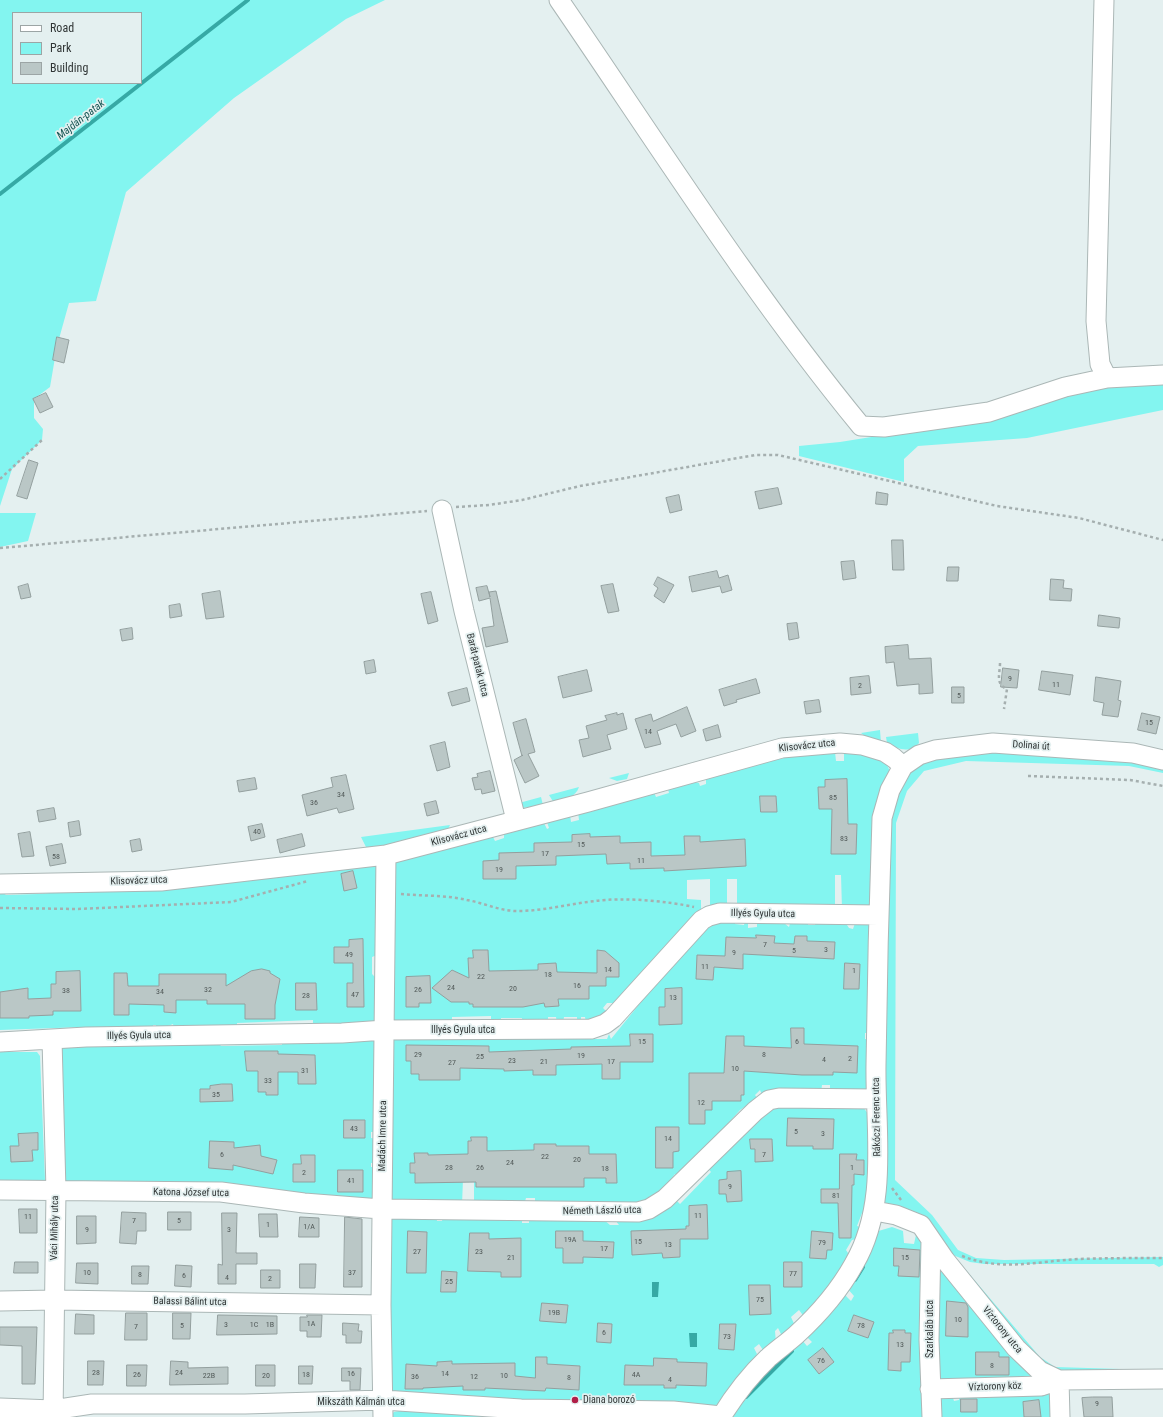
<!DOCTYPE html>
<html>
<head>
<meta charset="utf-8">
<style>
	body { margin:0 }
	#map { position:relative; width:1163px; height:1417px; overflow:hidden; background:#e4f0f0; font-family:"Roboto Condensed",sans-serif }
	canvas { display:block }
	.legend { position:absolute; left:12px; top:12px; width:130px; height:72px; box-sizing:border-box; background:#e4f0f0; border:1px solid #9ca5a5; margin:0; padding:5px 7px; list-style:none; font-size:12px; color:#303535 }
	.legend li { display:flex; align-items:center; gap:8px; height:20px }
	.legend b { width:20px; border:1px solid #9ca5a5 }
</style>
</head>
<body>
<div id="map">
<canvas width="1163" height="1417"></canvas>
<ul class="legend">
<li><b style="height:5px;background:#fff"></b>Road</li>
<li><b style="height:11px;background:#83f5f0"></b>Park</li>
<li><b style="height:11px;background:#bac7c6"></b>Building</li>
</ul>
</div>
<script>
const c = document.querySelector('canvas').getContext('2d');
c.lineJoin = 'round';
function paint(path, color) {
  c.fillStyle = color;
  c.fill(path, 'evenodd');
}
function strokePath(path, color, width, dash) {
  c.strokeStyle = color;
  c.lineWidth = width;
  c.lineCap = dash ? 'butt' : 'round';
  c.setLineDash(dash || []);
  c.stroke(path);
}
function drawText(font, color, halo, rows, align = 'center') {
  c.font = font + ' "Roboto Condensed",sans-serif';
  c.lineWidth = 3.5;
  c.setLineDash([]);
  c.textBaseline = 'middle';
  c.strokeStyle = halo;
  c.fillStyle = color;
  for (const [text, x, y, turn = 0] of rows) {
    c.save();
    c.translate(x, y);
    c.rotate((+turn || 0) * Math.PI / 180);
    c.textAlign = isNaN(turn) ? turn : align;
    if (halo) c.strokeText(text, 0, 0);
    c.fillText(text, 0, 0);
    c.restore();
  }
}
paint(new Path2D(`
	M0 0H385L346 19 234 98 126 192 96 301 69 303 57 346 50 387 34 399V418L43 429 42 440 12 469 0 506ZM13 13H141V83H13Z
	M1163 381V410L1027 438 918 446 904 459V482L799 456V446L840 442 990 418 1110 385Z
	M0 513H36L28 541 0 547Z
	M880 730 881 743 870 740 861 733Z
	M918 733 919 743C910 754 897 749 887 743L886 737Z
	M984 749 1163 764V773L1129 766 966 761 924 771 907 791 896 823 895 1180 932 1215 958 1250 976 1258 1004 1260 1163 1257V1265L1159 1267 1154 1264H984L970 1262 953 1255 1040 1357 1055 1367 1154 1370 1061 1372 1037 1364 948 1258 882 1204 887 821C893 804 897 784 910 770 919 759 968 752 984 749Z
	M835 752 836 761H844V752C860 754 887 752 890 773L872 906 842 909 841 875H835V910L737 904V879H727V908L710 909V879L687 880V899L701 900V909L693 921 617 1007 612 1003H607L603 1008 608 1013 586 1023 585 1017H581V1025L577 1024V1017H564L563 1023H557L556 1017H548V1022L522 1021V1018H501V1022L491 1021V1016L452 1017V1024H394L390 1019 394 860 493 837 495 841 504 838V834L507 832 544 823 547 829 549 828 547 822 570 815 571 822 579 820 578 812 654 792 656 797 669 793 668 789 695 782 699 783 700 786 706 784V779C748 767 791 753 835 752Z
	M629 773 627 779 617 781 609 778Z
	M579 787C576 797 564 800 554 803L549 795Z
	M541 797 543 805 533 809 527 807 520 809 519 803Z
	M450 825 445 836 371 850 366 847 361 837Z
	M378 864 377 955 372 957V974L378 980 377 1023 313 1028V1020L237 1023V1031L174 1028 173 1024 156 1031V1025H153V1031H133L132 1026H127L126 1029 122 1030 121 1026H116V1032L83 1027 0 1030V891L6 895 38 894Z
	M735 920V924L744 925 745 920 748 923V928L757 927V921L780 920 789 927 791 920 808 921V925H815L816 920 847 925 849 928 853 929 855 923 867 922 870 925 872 1033H865V1039H872L867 1090 830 1093V1085H822L821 1093 763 1097 760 1090 755 1095 758 1099 749 1109 746 1106 740 1110 679 1179 675 1174 671 1179 670 1185 645 1206H535V1198H526L524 1205 474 1203V1179H463L462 1205 392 1203 388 1196 392 1040H460L461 1034 478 1037 479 1040V1036L492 1040V1035L493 1040H498V1035L528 1039 555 1037 587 1039 586 1036H590V1039H607L609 1034 611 1039 637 1007 642 997 706 925Z
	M374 1038 378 1043 379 1132H371V1138L377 1139 378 1163H371V1167H377V1198L370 1200 64 1183 58 1051 64 1045 217 1041 221 1046 282 1045V1041L313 1040V1044H319L320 1040Z
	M0 1052H37L40 1056 45 1180H0Z
	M777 1103 813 1108 836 1106 854 1109 855 1107H863L871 1118 866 1211 862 1213 857 1226 863 1228 857 1239 852 1240 846 1250 850 1256 849 1261 805 1318 799 1310 791 1317 796 1328 783 1338 778 1328 775 1331 776 1343 763 1350 759 1344 754 1348 757 1354 747 1371 737 1382 730 1387 721 1403 710 1407 393 1394 388 1389 390 1218 436 1215 437 1221H442L443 1215 522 1219V1223H529V1218L603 1219 610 1225H619L615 1220 674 1198 680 1204 711 1172 706 1166Z
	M892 1227 903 1231 904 1243 914 1244 916 1235 923 1242 927 1417H727L746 1391 801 1339 807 1346 812 1342 805 1335 842 1296H846L851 1301 854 1296 847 1288 875 1232Z
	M937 1262 1040 1377 938 1386Z
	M1054 1387 1057 1417H935V1393L951 1392 954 1401 959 1400 960 1394 979 1393 980 1398H990L991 1393Z
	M399 1411 519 1417H388L394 1412Z`), '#83f5f0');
paint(new Path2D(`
	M652 1282H659L658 1297H652Z
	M689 1333H697V1347H690Z`), '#36a9a5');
strokePath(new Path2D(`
	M0 194 248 0
	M855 1280 863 1267
	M746 1397 792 1351`), '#36a9a5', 4);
const building = new Path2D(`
	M57 337 69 340 64 363 53 360Z
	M46 393 53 407 40 413 33 399Z
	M29 460 38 463 27 499 17 496Z
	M778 488 782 504 759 509 755 492Z
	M877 492 888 494 887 505 876 504Z
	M679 495 682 510 670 513 666 498Z
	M892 540H903L904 570H893Z
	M854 561 856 578 843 580 841 562Z
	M948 567H959L958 581H947Z
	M717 571 719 578 728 575 732 590 722 593 720 586 692 592 689 577Z
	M658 577 674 585 664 603 654 596 658 588 654 585Z
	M1051 579 1064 580 1063 588 1072 589 1071 601 1050 600Z
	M28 584 31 597 21 599 18 587Z
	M613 584 619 611 608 613 601 586Z
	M487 586 490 597 489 592 496 591 508 642 486 647 482 628 494 626 490 598 479 601 476 588Z
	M220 591 224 617 206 619 202 594Z
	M431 592 438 621 428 624 421 594Z
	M180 604 182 616 170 618 169 606Z
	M1099 615 1120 618 1119 628 1098 626Z
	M797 623 799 638 789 640 787 624Z
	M132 628 133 639 122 641 120 630Z
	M908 645 909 659 931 658 933 693 919 694V684L897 686 894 662 886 663 885 647Z
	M374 660 376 672 366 674 364 662Z
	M1003 668 1019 670 1017 688 1001 687Z
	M587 670 592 691 563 698 558 677Z
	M1042 671 1073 675 1070 695 1039 690Z
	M869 676 871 693 851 695 850 678Z
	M1096 677 1121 681 1118 700 1121 701 1118 717 1102 715 1104 703 1094 701Z
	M756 679 760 693 736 700 737 702 724 706 719 690Z
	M952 687H964V703H952Z
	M467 688 470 701 452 706 448 693Z
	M819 700 821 712 806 714 804 702Z
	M687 707 696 731 681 737 676 724 657 731 661 744 645 748 635 719 651 714 653 721Z
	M617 713V715L623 713 627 729 607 735 611 749 583 757 579 740 589 738 586 726 607 720 605 716Z
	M1142 713 1160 717 1156 734 1138 730Z
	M526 719 535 752 528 754 539 776 525 783 514 760 523 755 522 756 513 723Z
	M718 725 721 737 706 741 703 730Z
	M445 742 450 767 437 771 430 746Z
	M490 771 495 791 482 794 481 789 475 790 472 778 478 777 477 774Z
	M346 775 354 809 339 813 337 808 307 816 302 795 333 787 331 778Z
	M255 778 257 789 239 792 237 781Z
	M847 779 848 824H857L856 854H831L832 809H819L818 787H825V780Z
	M760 796H776L777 812H761Z
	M436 801 439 813 427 816 424 804Z
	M54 808 56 819 39 822 37 811Z
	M79 821 81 835 70 837 68 823Z
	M262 824 265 837 251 841 248 827Z
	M30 832 34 856 22 857 18 834Z
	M302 834 305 846 280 853 277 840Z
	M590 834V837L620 836V843L651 842V856L685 855 684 836H700V842L745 839 746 866 664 871V868L630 869V863L607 864 606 854 556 856V865L516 866V879H483V861L499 860V853L534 852V843L572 842V835Z
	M140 839 142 850 132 852 130 841Z
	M62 844 66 863 50 866 46 847Z
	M353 871 357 888 344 891 341 874Z
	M756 935 775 936 774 943 794 944 795 936H807V941L835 942 834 959 743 954V969L714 967 713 980 696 979 697 955 725 956 726 937 756 938Z
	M363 939 364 1007H347V983H353V963H334V947H349V940Z
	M473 950H488L489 971 538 970V964L556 963 557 972 597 973V950L605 951 619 963V977H606V986H589V999H558L559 1006 545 1007 544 1003 523 1007H473V1004H469V1002H451L432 988 452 970 469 978 468 958H473Z
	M845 963 860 964 859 989H844Z
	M262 969 270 971V973L280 979 275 1005V1019H245V1004H207V1000H176V1013L164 1012V1005L129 1004V1015H114V973H127L128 986H159V974H226V986L251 971Z
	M80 971 81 1011H53V1015L29 1016V1018H0V992L28 988V999L51 998V984H56V972Z
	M430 976 431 1003H419V1007H406V977Z
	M296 983H316L317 1010H296Z
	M682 988V1024L659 1025V1007H665V989Z
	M791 1028H804V1044L858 1046 857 1073 833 1072V1075H802L744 1071V1095H741V1101H712V1110H705V1124H689V1073H724L726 1036H744V1046L791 1048Z
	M630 1034H653V1062H620V1079H602V1064L556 1065V1075H533V1070L504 1071V1069L460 1068V1080H419V1074H411V1061H406V1045L489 1046V1052L571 1049V1047L630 1046Z
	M245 1051H278V1054L315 1055 316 1084H298V1072H278V1095H266V1092H258V1071H247Z
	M222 1084H232L233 1101 200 1102V1089H210V1086Z
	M788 1118 834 1119 833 1149H813V1146H787Z
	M344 1120H365V1138H344Z
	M656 1127H679V1151L673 1152V1168H656Z
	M38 1133V1150H32L33 1161 11 1162 10 1146H19L18 1134Z
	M471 1137H487V1151L534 1150V1144H556V1146H589V1154H616L617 1183H606V1178H584V1187H476V1182L415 1183V1173H410V1163H415L414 1153H428V1155L468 1154V1141H471Z
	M750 1139H772L773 1161 755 1162V1149H751Z
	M210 1141 234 1142V1148L260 1145 261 1156 277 1160 273 1174 233 1165V1170L209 1168Z
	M840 1154H857L856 1160H864V1175L854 1174V1185H852L851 1238H839L838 1203H821V1189H839Z
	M301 1155H315V1182H293V1164H301Z
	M338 1170H363V1192H338Z
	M741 1171 742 1201 727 1202 726 1194H719V1180L727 1179V1172Z
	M707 1205 708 1239H680V1257L663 1258 662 1253 632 1255 631 1231 686 1229V1226H689V1206Z
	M19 1209H37V1233H20Z
	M122 1212 146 1213V1231H137L136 1244 120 1243Z
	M168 1212H191V1230H168Z
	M222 1213H237L236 1253H257V1264H236V1284H218V1264L222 1265Z
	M259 1214H277L278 1237H260Z
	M77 1216H96V1243L77 1244Z
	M300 1217 319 1218V1237H299Z
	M345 1217 362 1219V1287H344Z
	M408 1231 427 1232 426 1273H407Z
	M556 1231H583V1241L614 1242 613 1258 583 1257V1263H563V1248H556Z
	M812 1231 833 1233 832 1250H827L826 1259 810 1258Z
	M470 1233H489V1239L521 1238V1277H501V1272L468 1271Z
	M894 1248 920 1250 919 1277 898 1276 899 1266H894Z
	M15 1262H38V1273H14Z
	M784 1262H802V1287H784Z
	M77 1263H98V1284L76 1283Z
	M300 1264H316L315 1288H300Z
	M176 1265 192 1266 191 1287 175 1286Z
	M132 1266H149L148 1284H132Z
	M261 1270H280V1288H261Z
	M442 1271 457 1272 456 1292H441Z
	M749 1285H770L771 1314 750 1315Z
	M947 1301 966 1303 968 1307V1337L946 1336Z
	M542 1303 568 1305 566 1323 540 1321Z
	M126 1313H147V1340H125Z
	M173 1313H191L190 1339H173Z
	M76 1314 94 1315V1334H75Z
	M218 1315 277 1316V1334L217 1335Z
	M307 1315H322L321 1337H307V1331H300V1317H307Z
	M854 1315 874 1322 868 1338 848 1331Z
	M343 1323 359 1324 358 1331H362L361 1343H346V1335H343Z
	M598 1323 612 1324 611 1343 597 1342Z
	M720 1324H736L734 1350 719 1349Z
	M0 1327H37L35 1384H22V1346L0 1345Z
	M893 1330H905V1333H911L910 1362H901V1371L888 1370 889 1333H893Z
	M823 1348 834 1362 819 1374 808 1360Z
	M976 1352H999V1357H1009V1375H976Z
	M536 1357H547V1364L580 1366 579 1390 546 1388 545 1391 485 1388V1390H463V1386L423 1388V1389H405L406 1364 437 1366V1362L452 1361V1364L515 1363V1376L535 1378Z
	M654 1358 677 1359V1362L707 1363 706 1386 676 1385V1388H664V1385H624L625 1365 653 1366Z
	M88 1361H104L103 1385H88Z
	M171 1361 188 1362V1368L228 1367V1384L170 1385Z
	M127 1365H147L146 1386H127Z
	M256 1365H275V1386H256Z
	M299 1366H313L312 1384H299Z
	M342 1368H361L360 1390H350V1381H342Z
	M1093 1397H1112L1113 1417H1084L1082 1398Z
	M961 1399H977V1412H961Z
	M1039 1400 1041 1417H1024L1023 1402Z`);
paint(building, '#bac7c6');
strokePath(building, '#939f9e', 1);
const minor = new Path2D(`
	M559 0C657 143 751 292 861 426L884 427 989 412 1065 387 1107 378
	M1104 0 1096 321 1100 364 1107 378 1163 375
	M442 510 464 611 516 820
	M0 884 161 881 386 855 588 802 782 748 840 743 862 745 885 752 894 758 903 766
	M52 1039 56 1191 53 1417
	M0 1042 86 1037 342 1033 385 1030 591 1029 605 1024 613 1018 702 920 709 916 720 913 879 915
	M0 1190 221 1192 304 1203 381 1209 638 1212 649 1209 665 1199 755 1111 769 1100 779 1098 875 1099
	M875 1211 896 1215 921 1225 945 1260 1016 1348 1040 1371 1059 1380 1163 1379
	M931 1241 929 1340 932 1417
	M0 1301 55 1300 381 1305
	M1059 1380 1060 1417
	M930 1389 1041 1386 1059 1380
	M0 1408 53 1410 92 1404H245L383 1400 521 1409 673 1411 721 1416
	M383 1417 381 1305 386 855
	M721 1417C734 1396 750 1375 768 1358 777 1350 787 1343 796 1335 819 1314 839 1291 854 1264 889 1204 875 1131 876 1065 877 982 879 900 882 818L890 790 903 766 919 755 935 750 993 743 1133 753 1163 760`);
strokePath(minor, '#abb7b6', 21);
strokePath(new Path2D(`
	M0 479 42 440
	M456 507 489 505 522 500 580 486 755 455H778L997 506 1079 518 1163 540
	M0 548 427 511
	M1000 663C1000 674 995 684 1007 689L1004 709
	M1028 776 1130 780 1163 786
	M401 894C423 896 446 895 467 900 484 903 500 911 517 911 544 911 569 904 595 901 623 897 667 901 694 907
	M0 908 78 909 231 902 308 881
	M892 1188 901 1200
	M962 1256C1004 1272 1036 1261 1080 1259 1108 1258 1135 1258 1163 1258`), '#a5afaf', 2.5, [3, 3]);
strokePath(minor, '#fff', 19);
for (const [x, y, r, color] of [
	[575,1400,4,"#b01e47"]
]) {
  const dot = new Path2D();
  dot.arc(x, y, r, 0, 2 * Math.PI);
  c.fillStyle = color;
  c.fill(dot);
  strokePath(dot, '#e4f0f0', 1.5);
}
drawText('8px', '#525a59', null, [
	["9",1010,679],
	["11",1056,685],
	["2",860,686],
	["5",959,696],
	["15",1149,723],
	["14",648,732],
	["34",341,795],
	["85",833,798],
	["36",314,803],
	["40",257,832],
	["83",844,839],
	["15",581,845],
	["17",545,854],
	["58",56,857],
	["11",641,861],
	["19",499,870],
	["7",765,945],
	["3",826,950],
	["5",794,951],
	["9",734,953],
	["49",349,955],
	["11",705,967],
	["14",608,970],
	["1",854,971],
	["18",548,975],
	["22",481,977],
	["16",577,986],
	["24",451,988],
	["20",513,989],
	["32",208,990],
	["26",418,990],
	["38",66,991],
	["34",160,992],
	["47",355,995],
	["28",306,996],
	["13",673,998],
	["15",642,1042],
	["6",797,1042],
	["29",418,1055],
	["8",764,1055],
	["19",581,1056],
	["25",480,1057],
	["2",850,1059],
	["4",824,1060],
	["23",512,1061],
	["21",544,1062],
	["17",611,1062],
	["27",452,1063],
	["10",735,1069],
	["31",305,1071],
	["33",268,1081],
	["35",216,1095],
	["12",701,1103],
	["43",354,1129],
	["5",796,1132],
	["3",823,1134],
	["14",668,1139],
	["6",222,1155],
	["7",764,1155],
	["22",545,1157],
	["20",577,1160],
	["24",510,1163],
	["28",449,1168],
	["26",480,1168],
	["1",852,1168],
	["18",605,1169],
	["2",304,1173],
	["41",351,1181],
	["9",730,1187],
	["81",836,1196],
	["11",698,1216],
	["11",28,1217],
	["7",134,1221],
	["5",179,1221],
	["1",268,1225],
	["1/A",309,1227],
	["9",87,1230],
	["3",229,1230],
	["19A",570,1240],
	["15",638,1242],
	["79",822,1243],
	["13",668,1245],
	["17",604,1249],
	["27",417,1252],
	["23",479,1252],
	["21",511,1258],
	["15",905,1258],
	["10",87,1273],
	["37",352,1273],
	["77",793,1274],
	["8",140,1275],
	["6",184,1276],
	["4",227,1278],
	["2",270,1279],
	["25",449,1282],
	["75",760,1300],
	["19B",554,1313],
	["10",958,1320],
	["1A",311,1324],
	["3",226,1325],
	["1C",254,1325],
	["1B",270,1325],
	["5",182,1326],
	["78",861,1326],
	["7",136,1327],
	["6",604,1333],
	["73",727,1337],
	["13",900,1345],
	["76",821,1361],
	["8",992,1366],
	["28",96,1373],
	["24",179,1373],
	["16",351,1374],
	["14",445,1374],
	["26",137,1375],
	["18",306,1375],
	["4A",636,1375],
	["22B",209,1376],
	["20",266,1376],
	["10",504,1376],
	["36",415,1377],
	["12",474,1377],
	["8",569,1378],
	["4",670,1380],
	["9",1097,1404]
]);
drawText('10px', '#303535', '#e4f0f0', [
	["Barát-patak utca",477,665,76],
	["Klisovácz utca",807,746,-6],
	["Dolinai út",1031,746,4],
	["Klisovácz utca",459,836,-15],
	["Klisovácz utca",139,881,-2],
	["Illyés Gyula utca",763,914,1],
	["Illyés Gyula utca",463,1030],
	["Illyés Gyula utca",139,1036,-1],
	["Rákóczi Ferenc utca",877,1117,-91],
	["Madách Imre utca",383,1136,-89],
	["Katona József utca",191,1193,1],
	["Németh László utca",602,1211,-1],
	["Váci Mihály utca",55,1228,-89],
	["Balassi Bálint utca",190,1302,1],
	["Szarkaláb utca",930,1329,-90],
	["Víztorony utca",1002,1330,51],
	["Víztorony köz",995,1387,-2],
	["Mikszáth Kálmán utca",361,1402]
]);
drawText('10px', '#303535', '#e4f0f0', [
	["Diana borozó",583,1400]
], 'left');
drawText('italic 11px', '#145452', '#e4f0f0', [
	["Majdán-patak",81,120,-38]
]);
</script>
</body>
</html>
